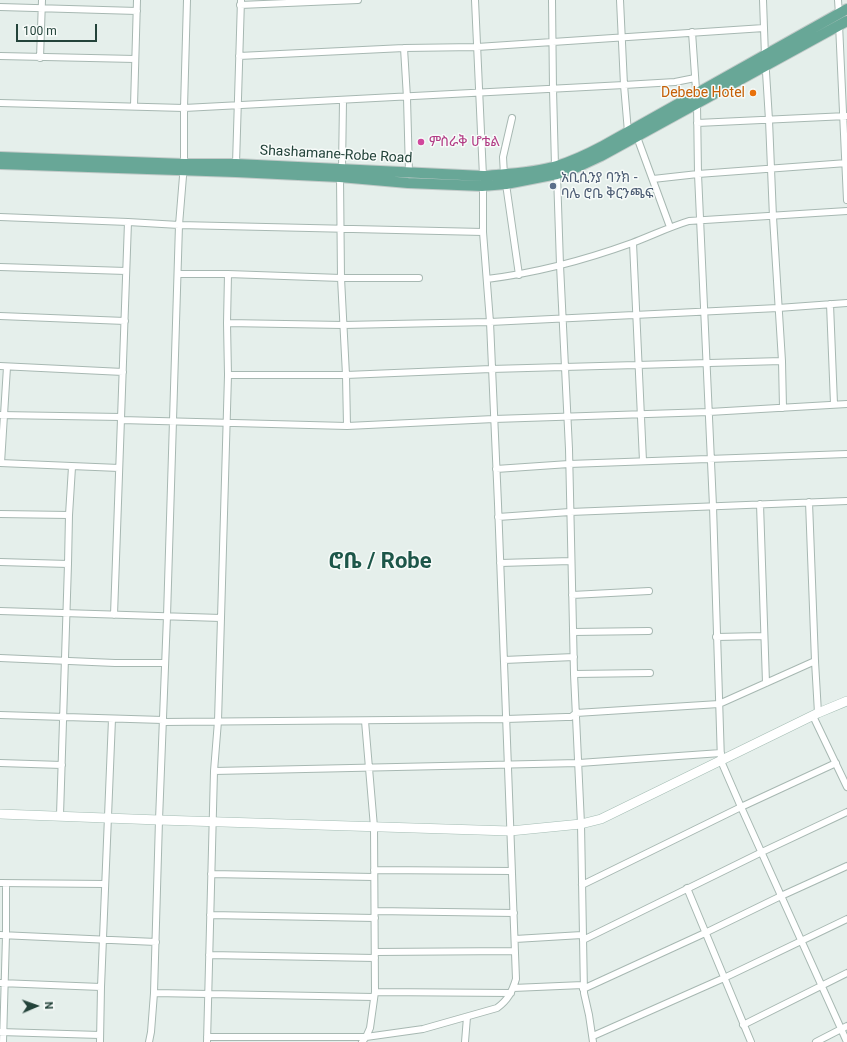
<!DOCTYPE html>
<html>
<head>
<meta charset="utf-8">
<style>
	body { margin:0 }
	#map { position:relative; width:847px; height:1042px; overflow:hidden; background:#e5efeb; font-family:Roboto,sans-serif }
	canvas { display:block }
	.north { position:absolute; left:16px; top:986px; width:40px; height:40px; -webkit-text-stroke:3px #f7fbf9; paint-order:stroke; rotate:88deg; font-size:11px; font-weight:700; line-height:16px; text-align:center; color:#23433a }
	.north::after { content:''; display:block; margin:auto; width:14px; height:18px; background:#23433a; clip-path:polygon(50% 0,100% 100%,50% 72%,0 100%) }
	.scale { position:absolute; left:16px; top:24px; width:81px; height:18px; box-sizing:border-box; border:2px solid #23433a; border-top:0; padding-left:5px; font-size:12px; line-height:14px; white-space:nowrap; color:#23433a; -webkit-text-stroke:3px #f7fbf9; paint-order:stroke }
</style>
</head>
<body>
<div id="map">
<canvas width="847" height="1042"></canvas>
<div class="north">N</div>
<div class="scale">100 m</div>
</div>
<script>
const c = document.querySelector('canvas').getContext('2d');
c.lineJoin = 'round';
function strokePath(path, color, width, dash) {
  c.strokeStyle = color;
  c.lineWidth = width;
  c.lineCap = dash ? 'butt' : 'round';
  c.setLineDash(dash || []);
  c.stroke(path);
}
function drawText(font, color, halo, rows, align = 'center') {
  c.font = font + ' Roboto,"Noto Sans Ethiopic",sans-serif';
  c.lineWidth = 3;
  c.setLineDash([]);
  c.textBaseline = 'middle';
  c.strokeStyle = halo;
  c.fillStyle = color;
  for (const [text, x, y, turn = 0] of rows) {
    c.save();
    c.translate(x, y);
    c.rotate((+turn || 0) * Math.PI / 180);
    c.textAlign = isNaN(turn) ? turn : align;
    if (halo) c.strokeText(text, 0, 0);
    c.fillText(text, 0, 0);
    c.restore();
  }
}
const street = new Path2D(`
	M552 0 553 89 555 166
	M620 0 624 85 628 132
	M763 0 765 56 769 120 773 217 782 361 783 408
	M838 0 839 14
	M240 5 358 0
	M0 7 137 11
	M839 24 847 200
	M692 32 697 104 698 174 713 506 721 761 741 807 847 1042
	M404 48 407 98 409 172
	M0 56 135 59
	M239 56 404 48 477 47 764 28
	M40 58 42 0
	M343 101 342 169 340 177 341 278 346 375 347 426
	M0 103 184 108 624 85 675 82 695 78
	M134 106 137 0
	M697 123 847 116
	M637 137 670 227
	M236 164 241 0
	M557 174 560 265 569 449 574 674 581 824 584 993 589 1015 593 1042
	M504 175 503 157 512 118
	M653 179 698 174 847 163
	M506 184 519 275
	M0 217 128 222 179 225 483 232
	M633 243 643 461
	M0 267 126 271
	M178 274H228L341 278H419
	M487 279C536 273 585 260 632 243 651 236 669 227 689 221L847 211
	M830 304 834 404
	M0 316 125 321
	M227 323 343 325 490 322 778 308 847 303
	M0 366 123 372
	M228 375H346L491 369 782 361
	M0 415 121 417
	M121 420 347 426 494 419 709 412 847 404
	M0 463 119 468
	M1 463 7 367
	M496 469 569 464 847 454
	M809 502 815 661 818 713
	M760 504 766 683
	M0 514 69 515
	M498 517 570 512 847 501
	M0 562 68 564
	M500 563 571 561
	M572 595 649 591
	M0 611 221 618
	M114 615 128 222
	M573 632 649 631
	M716 637 764 636
	M0 658 115 663H165
	M504 660 574 657
	M574 674 650 673
	M0 715 163 720
	M813 716 847 787
	M163 722 506 719 566 717H571L576 713 719 704 815 661
	M0 763 62 765
	M214 771 579 763 721 753
	M60 815 68 564 69 515 72 467
	M374 870 512 871
	M211 874 374 877
	M0 883 105 884
	M582 885 741 807 836 763
	M687 888 751 1042
	M375 911 514 913
	M210 915 375 918
	M0 935 156 942
	M515 939 582 935
	M583 940 762 852 847 812
	M375 952 515 951
	M209 955 375 958
	M0 983 101 987
	M513 988 583 985
	M583 989 705 933 781 896 847 866
	M375 992 511 993
	M154 993 374 997
	M743 1025 847 973
	M0 1032 100 1035
	M593 1036 724 978 847 919
	M207 1037H366L423 1029 497 1008C508 1000 512 992 516 979L498 504 490 322 483 232V176L475 0
	M3 1042 6 936V884
	M100 1042 101 987 112 719
	M149 1042 151 1032 154 993 159 820 167 616 179 225 184 164V108L187 0
	M207 1042 214 771 218 721 221 618 228 375 227 323 228 274
	M362 1042 366 1037 370 1028 375 992 374 827 365 721
	M465 1042 467 1017
	M816 1042 847 1026`);
const secondary = new Path2D(`
	M0 814 159 820 510 831 581 824 601 819 818 713 847 701`);
const primary = new Path2D(`
	M0 157 184 164H236L483 176C505 174 535 173 557 166 573 161 588 154 603 146L847 9
	M0 164 236 172 340 177 408 183 482 186 506 184 557 174 571 170 601 156 847 21`);
strokePath(street, '#a7b8b2', 8);
strokePath(secondary, '#a3bcb3', 10);
strokePath(primary, '#c1cac8', 12);
strokePath(street, '#fff', 6);
strokePath(secondary, '#fff', 9);
strokePath(primary, '#68a797', 10);
for (const [x, y, r, color] of [
	[753,93,4,"#e8710a"],
	[421,142,4,"#d1479c"],
	[553,186,4,"#5c6f8a"]
]) {
  const dot = new Path2D();
  dot.arc(x, y, r, 0, 2 * Math.PI);
  c.fillStyle = color;
  c.fill(dot);
  strokePath(dot, '#f7fbf9', 1.5);
}
drawText('14px', '#c56008', '#f7fbf9', [
	["Debebe Hotel",745,93]
], 'right');
drawText('14px', '#b23c85', '#f7fbf9', [
	["ምስራቅ ሆቴል",429,142]
], 'left');
drawText('14px', '#23433a', '#f7fbf9', [
	["Shashamane-Robe Road",336,155,3]
]);
drawText('14px', '#4e5e75', '#f7fbf9', [
	["አቢሲንያ ባንክ -",561,178],
	["ባሌ ሮቤ ቅርንጫፍ",561,194]
], 'left');
drawText('bold 22px', '#1d5649', '#f7fbf9', [
	["ሮቤ / Robe",380,562]
]);
</script>
</body>
</html>
